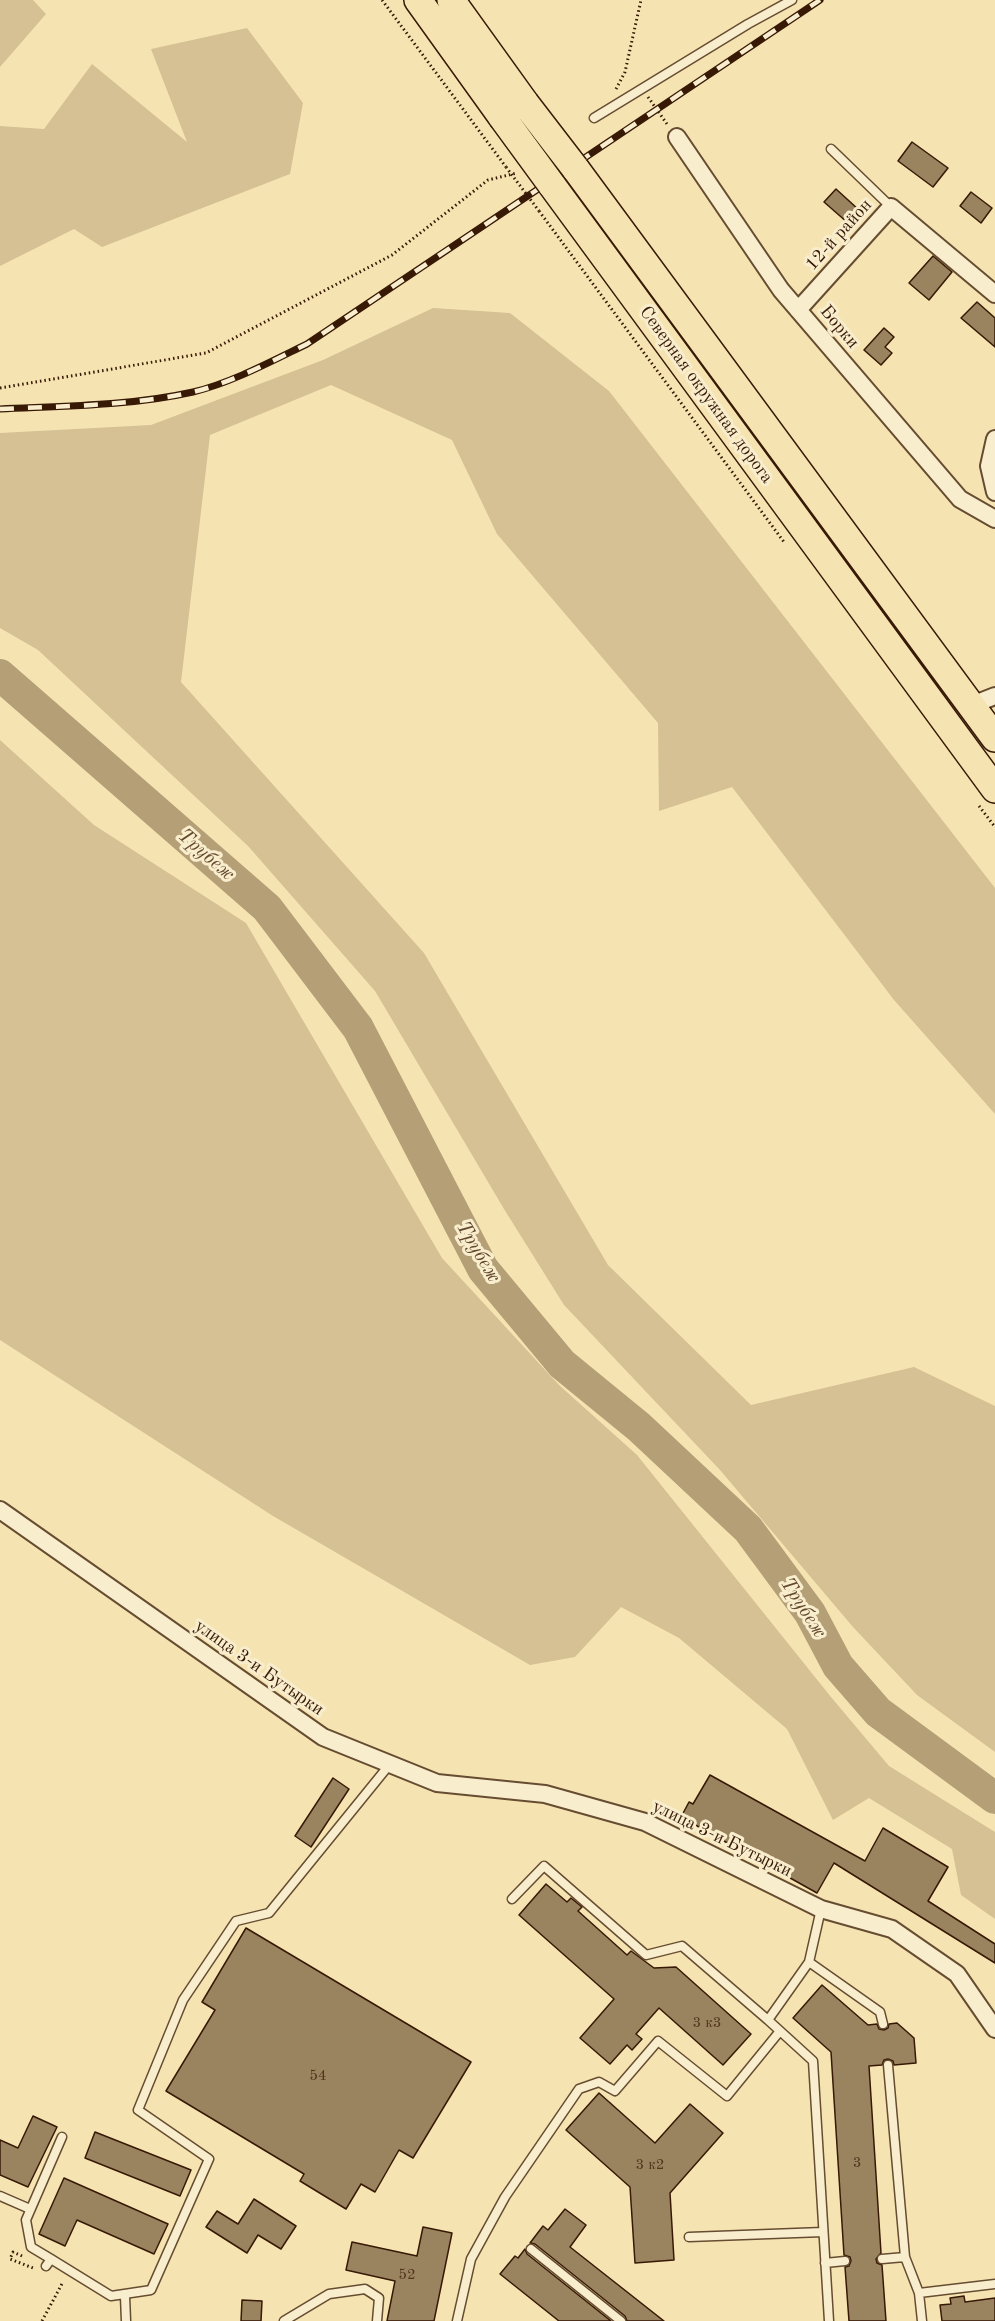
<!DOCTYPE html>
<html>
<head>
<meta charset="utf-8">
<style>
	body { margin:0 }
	canvas { display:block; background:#f5e4b1 }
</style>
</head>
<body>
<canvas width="995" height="2321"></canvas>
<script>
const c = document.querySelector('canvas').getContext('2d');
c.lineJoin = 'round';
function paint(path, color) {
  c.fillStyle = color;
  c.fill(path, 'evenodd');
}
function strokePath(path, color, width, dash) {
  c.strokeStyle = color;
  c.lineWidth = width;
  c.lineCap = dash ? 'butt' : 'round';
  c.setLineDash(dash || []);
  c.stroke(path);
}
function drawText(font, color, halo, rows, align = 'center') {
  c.font = font + ' "Old Standard TT",serif';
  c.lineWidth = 6;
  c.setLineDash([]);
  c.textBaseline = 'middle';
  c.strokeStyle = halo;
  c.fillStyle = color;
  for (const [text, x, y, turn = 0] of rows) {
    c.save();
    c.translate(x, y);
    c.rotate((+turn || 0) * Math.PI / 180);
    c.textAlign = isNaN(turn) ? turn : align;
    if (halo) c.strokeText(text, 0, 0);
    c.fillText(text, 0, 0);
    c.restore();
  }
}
paint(new Path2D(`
	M0 0H33L46 14 0 67Z
	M247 28 303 103 290 174 102 247 74 229 0 266V126L44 129 92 64 187 142 151 49Z
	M433 308 510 313 609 391 995 888V1114L894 1000 732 787 659 811 658 723 497 534 452 440 331 385 210 435 181 682 424 953 608 1265 751 1405 914 1367 995 1406V1752L917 1695 853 1627 720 1470 564 1305 504 1209 375 991 248 846 38 650 0 628V433L151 425 323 360Z
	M0 740 94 825 246 923 442 1258 559 1385 637 1455 831 1697 889 1766 995 1832V1919L961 1895 952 1849 869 1798 833 1820 787 1729 679 1638 621 1607 575 1657 530 1665 273 1516 0 1340Z`), '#d5c194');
strokePath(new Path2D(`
	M0 675 267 908 358 1028 483 1269 562 1364 639 1427 748 1529 810 1613 838 1666 878 1712 995 1798`), '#b49f77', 32);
const building = new Path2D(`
	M912 142 948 168 933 187 898 161Z
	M836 189 859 210 848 223 824 202Z
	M971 192 992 208 981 223 960 206Z
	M933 256 952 272 929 300 909 283Z
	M977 302 995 318V347L961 318Z
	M884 328 894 337 885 347 892 353 881 365 864 350Z
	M710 1775 865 1861 883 1828 948 1867 928 1901 995 1944V1963L834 1863 817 1893 681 1817 689 1802 693 1804Z
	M333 1778 349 1789 311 1847 295 1836Z
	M546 1884 567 1902 571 1898 582 1907 578 1911 627 1955 631 1951 654 1968 676 1967 751 2034 723 2065 659 2008 636 2034 642 2039 632 2050 627 2045 610 2064 580 2038 614 1999 519 1915Z
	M246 1928 471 2062 413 2158 399 2150 375 2192 361 2184 346 2209 300 2181 304 2174 166 2091 215 2010 202 2002Z
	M822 1985 868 2025 877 2024 879 2029 884 2030 888 2028 889 2024 897 2023 914 2038 916 2063 894 2065 893 2061 888 2059 884 2060 882 2065 869 2066 881 2253 876 2259 877 2263 882 2265 886 2321H849L845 2267 849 2266 851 2261 850 2257 844 2255 831 2052 793 2018Z
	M599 2093 655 2143 690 2104 723 2133 670 2193 674 2260 635 2263 630 2187 566 2130Z
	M33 2116 57 2127 28 2187 0 2175V2140L18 2148Z
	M95 2132 191 2170 180 2196 85 2158Z
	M64 2178 168 2224 154 2254 77 2220 65 2246 39 2234Z
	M254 2199 296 2226 281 2249 258 2235 247 2253 206 2227 217 2211 238 2224Z
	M565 2209 586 2225 570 2247 664 2321H627L625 2316 535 2244 530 2243 543 2226 548 2230Z
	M423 2227 452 2233 434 2321H387L395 2281 346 2270 352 2242 417 2256Z
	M525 2249 527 2254 611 2321H559L500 2274 515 2256 518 2258Z
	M964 2296 965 2302 995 2298V2321H942L940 2305 951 2304 950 2298Z
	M242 2300 262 2301 261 2321H241Z`);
paint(building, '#9a835f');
strokePath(building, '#371906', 1.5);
const service = new Path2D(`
	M594 118 748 24 792 0
	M831 149 891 207
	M512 1899 544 1866 646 1955 682 1946 768 2020
	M821 1909 809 1962 768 2020 813 2061 829 2321
	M809 1962 880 2012 883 2024
	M888 2065 905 2257 919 2293 922 2321
	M0 2196 30 2209
	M689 2237 823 2232
	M531 2249 621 2321
	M51 2259 31 2247 26 2220 62 2137
	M882 2259 905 2257
	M825 2263 845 2261
	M46 2266 51 2259 111 2296 151 2290 209 2159 138 2110 183 2000 236 1921 269 1913 390 1764
	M919 2293 995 2284
	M125 2296 126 2321
	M284 2321 329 2294 365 2289 379 2298 377 2321
	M457 2321 471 2259 505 2197 579 2089 599 2082 615 2091 658 2041 727 2096 780 2031`);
const minor = new Path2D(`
	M677 137 781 290 960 499 995 519
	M798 310 891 207 995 294
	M995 439 989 466 995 492
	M972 705 995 696
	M0 1510 323 1737 437 1783 545 1794 645 1822 821 1909 892 1929 957 1974 995 2029`);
const primary = new Path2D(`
	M418 0 502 117
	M451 0 525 103
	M575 168 995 738
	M551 184 995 789`);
strokePath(service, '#664c31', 11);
strokePath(minor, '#664c31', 20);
strokePath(primary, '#371906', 30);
strokePath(new Path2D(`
	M382 0 506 167
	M616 89 625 72 641 0
	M648 97 667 124
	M539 211 784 542
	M0 388 206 353 392 255 488 180 517 173
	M979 806 995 827
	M22 2256 13 2252 10 2259 33 2268
	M42 2321 63 2282`), '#371906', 3, [1.5, 3]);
strokePath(service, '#f8edcc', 8);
strokePath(minor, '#f8edcc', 16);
strokePath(primary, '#f5e4b1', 27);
const rail = new Path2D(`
	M0 409C64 406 130 406 193 392 231 383 272 361 307 344L820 0`);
strokePath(rail, '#371906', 7);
strokePath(rail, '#f8edcc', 4.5, [14]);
const primaryBridge = new Path2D(`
	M525 103 575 168
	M502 117 551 184`);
strokePath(primaryBridge, '#371906', 30, []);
strokePath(new Path2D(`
	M506 167 539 211`), '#371906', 3, [1.5, 3]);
strokePath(primaryBridge, '#f5e4b1', 27);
drawText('15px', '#50341c', null, [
	["3 к3",707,2023],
	["54",318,2076],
	["3",857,2163],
	["3 к2",650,2165],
	["52",407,2275]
]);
drawText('18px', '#371906', '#f8edcc', [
	["12-й район",839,235,-48],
	["Борки",839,327,50],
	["Северная окружная дорога",706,395,54],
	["улица 3-и Бутырки",259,1668,35],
	["улица 3-и Бутырки",722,1839,26]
]);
drawText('italic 20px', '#63482e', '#f8edcc', [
	["Трубеж",206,855,41],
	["Трубеж",478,1252,59],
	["Трубеж",803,1608,57]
]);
</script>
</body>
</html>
